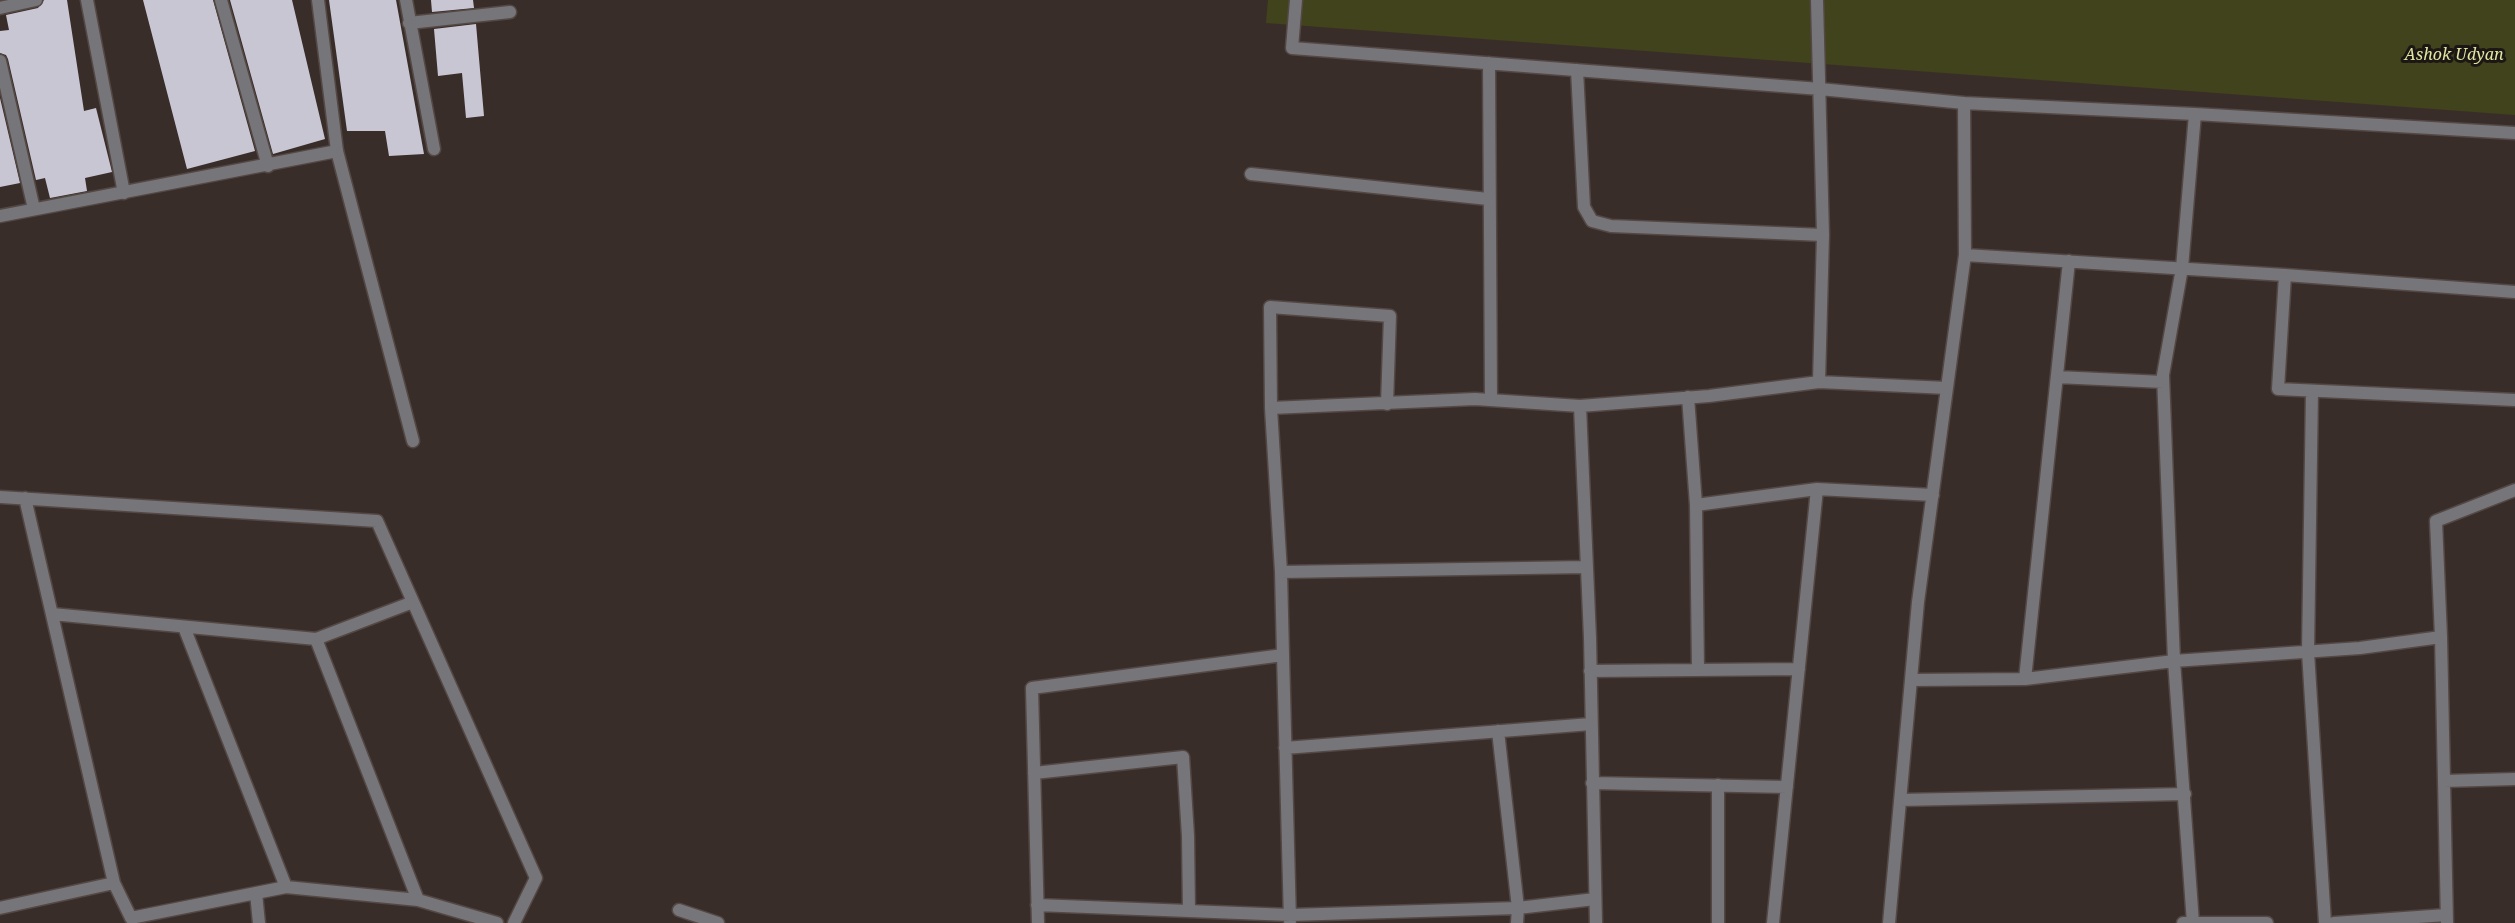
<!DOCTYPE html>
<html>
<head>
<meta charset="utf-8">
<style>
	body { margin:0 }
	canvas { display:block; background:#392d29 }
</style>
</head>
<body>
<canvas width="2515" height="923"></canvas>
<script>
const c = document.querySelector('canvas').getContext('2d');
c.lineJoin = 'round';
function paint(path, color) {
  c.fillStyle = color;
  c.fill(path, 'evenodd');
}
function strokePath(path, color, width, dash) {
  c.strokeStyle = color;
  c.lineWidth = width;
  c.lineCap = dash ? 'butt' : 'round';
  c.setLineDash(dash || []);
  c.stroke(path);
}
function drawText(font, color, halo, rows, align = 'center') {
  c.font = font + ' "Noto Serif",serif';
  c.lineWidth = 6;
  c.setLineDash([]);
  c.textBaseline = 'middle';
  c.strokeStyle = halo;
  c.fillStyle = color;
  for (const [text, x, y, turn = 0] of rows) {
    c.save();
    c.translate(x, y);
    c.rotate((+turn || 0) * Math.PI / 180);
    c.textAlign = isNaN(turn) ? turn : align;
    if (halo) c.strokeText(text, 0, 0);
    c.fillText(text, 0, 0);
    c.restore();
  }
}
paint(new Path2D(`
	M1268 0H2515V115L1266 23Z`), '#40431c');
paint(new Path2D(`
	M44 0H67L84 111 96 108 112 172 85 178 87 191 50 198 45 178 36 180 8 59 6 55 0 53V31L9 30 6 15 38 8Z
	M143 0H213L255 151 187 169Z
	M230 0H292L325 139 273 154Z
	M329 0H396L424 154 389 156 385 131H347Z
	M431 0H473L474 8 432 12Z
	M476 24 484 116 466 118 462 73 438 76 434 29Z
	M0 98 20 183 0 187Z`), '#c9c6d4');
const service = new Path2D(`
	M337 151 413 441`);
const minor = new Path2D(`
	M87 0 124 193
	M221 0 268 166
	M406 0 434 149
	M1296 0 1292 48 1820 89 1964 103 1965 255 2285 275 2515 292
	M1817 0 1823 235 1819 382
	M0 8 36 0
	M409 23 510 12
	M0 61 34 209
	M1489 63 1491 400
	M1577 70 1584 207 1592 221 1611 226 1823 235
	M1964 103 2195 114 2182 268 2163 375 2174 661 2193 923
	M2195 114 2515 133
	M1251 174 1488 199
	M0 216 337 151 318 0
	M2285 275 2278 389 2515 400
	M2057 377 2163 382
	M2312 391 2308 652 2325 923
	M1688 397 1696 505 1817 489
	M1580 406 1709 396 1819 382 1947 388
	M1271 408 1270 307 1390 316 1387 404
	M0 497 377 521 536 878 514 923
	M1696 505 1698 670
	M1281 572 1586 567
	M52 614 316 639 413 602
	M184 627 286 887
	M2441 637 2436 521 2515 490
	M316 639 418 900
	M1283 655 1290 921
	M1590 671 1799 669
	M2025 679 2069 261
	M1911 680 2025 679 2174 661 2360 648 2441 637 2447 923
	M1285 748 1591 724
	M1034 773 1183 757 1188 836 1189 911
	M2444 781 2515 779
	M1592 783 1787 787
	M1718 785V923
	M1900 800 2185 794
	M114 883 131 918 286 887 418 900 497 923
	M256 893 259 923
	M1037 905 1290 915 1518 908 1498 731
	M0 908 114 883 25 498
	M679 910 718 923
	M1038 923 1032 688 1283 655 1281 572 1271 408 1475 399 1580 406 1590 638 1596 923
	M1517 923 1518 908 1595 899
	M1773 923 1817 489 1933 495
	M1889 923 1918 602 1965 255
	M2183 923H2267
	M2334 923 2446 915`);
strokePath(service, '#544844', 15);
strokePath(minor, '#544844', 15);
strokePath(service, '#76757a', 12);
strokePath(minor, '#76757a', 12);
drawText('italic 16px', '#e0e8a1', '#1c1715', [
	["Ashok Udyan",2454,55]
]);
</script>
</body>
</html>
